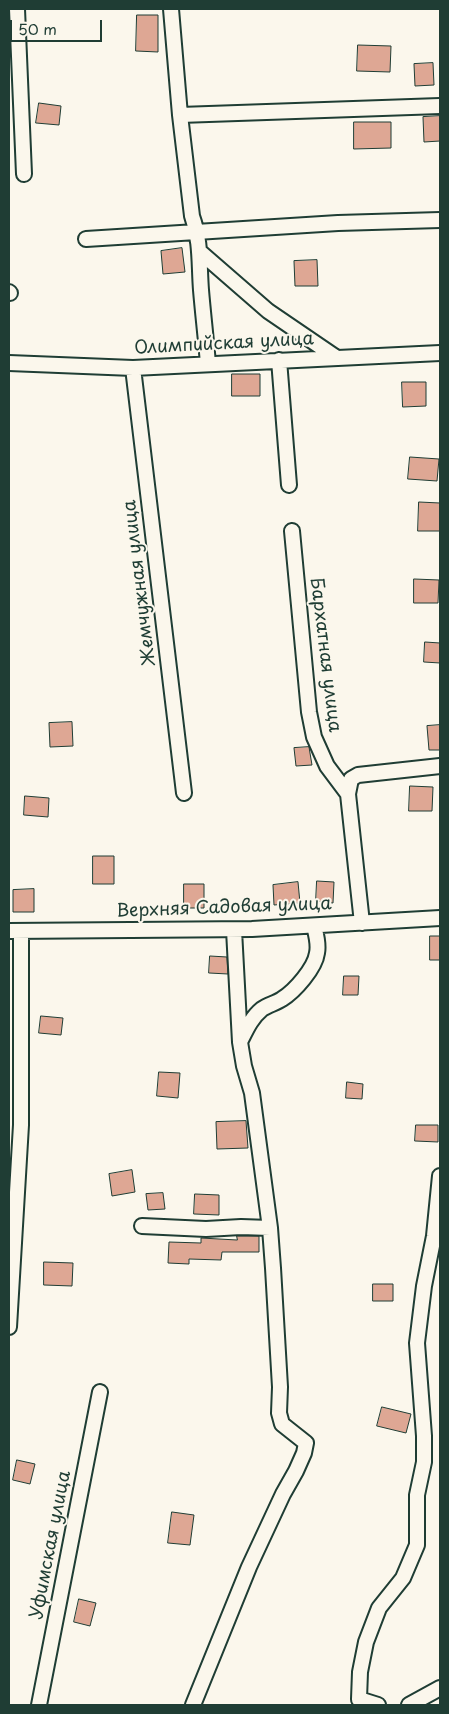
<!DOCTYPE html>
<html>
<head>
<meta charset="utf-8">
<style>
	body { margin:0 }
	#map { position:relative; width:449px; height:1714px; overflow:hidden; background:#fbf7ec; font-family:"Playpen Sans",sans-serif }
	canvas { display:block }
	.frame { position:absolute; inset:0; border:10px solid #1f3d34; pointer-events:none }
	.scale { position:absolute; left:10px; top:20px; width:92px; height:22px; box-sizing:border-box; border:2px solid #1f3d34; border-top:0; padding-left:6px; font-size:15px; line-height:18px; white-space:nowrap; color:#1f3d34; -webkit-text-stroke:4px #fbf7ec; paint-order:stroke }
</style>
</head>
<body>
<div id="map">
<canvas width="449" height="1714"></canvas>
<div class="frame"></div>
<div class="scale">50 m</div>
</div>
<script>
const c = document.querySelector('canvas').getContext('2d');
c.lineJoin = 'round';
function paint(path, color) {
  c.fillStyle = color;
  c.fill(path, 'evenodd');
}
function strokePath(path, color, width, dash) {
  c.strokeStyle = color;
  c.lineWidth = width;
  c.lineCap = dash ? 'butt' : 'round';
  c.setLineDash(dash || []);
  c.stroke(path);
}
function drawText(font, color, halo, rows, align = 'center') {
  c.font = font + ' "Playpen Sans",sans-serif';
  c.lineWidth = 4;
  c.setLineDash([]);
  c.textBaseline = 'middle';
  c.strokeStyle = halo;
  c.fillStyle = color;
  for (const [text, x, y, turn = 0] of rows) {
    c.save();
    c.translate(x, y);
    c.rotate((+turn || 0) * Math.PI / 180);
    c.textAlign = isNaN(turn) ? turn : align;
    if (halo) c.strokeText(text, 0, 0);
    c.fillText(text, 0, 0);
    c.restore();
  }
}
const building = new Path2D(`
	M137 15H158V52L136 51Z
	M358 45 391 46 390 72 357 71Z
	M433 63 434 85 415 86 414 64Z
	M39 103 61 106 59 125 36 123Z
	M440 116V141L424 142 423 117Z
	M354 122H391V148L354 149Z
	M182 248 185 272 163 274 161 251Z
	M317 260 318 286H295L294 261Z
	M232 374H260V396H232Z
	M402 382H426V406L403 407Z
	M410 457 439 459 437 481 408 479Z
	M419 502 440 503V531H418Z
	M414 579 439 580 438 603H414Z
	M425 642 440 643V663L424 662Z
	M72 722 73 746 50 747 49 723Z
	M440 725V750H429L427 726Z
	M309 747 312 765 296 766 294 748Z
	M410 786 433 787 432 811H409Z
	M25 796 49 798 48 817 24 815Z
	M93 856H114V884H93Z
	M317 881 334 882 333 903 316 901Z
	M298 882 300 903 274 905 273 885Z
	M184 884H204V908H184Z
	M34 889V912H13V890Z
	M430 936H440V960H430Z
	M210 956 227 957 228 974 209 973Z
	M344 976H359L358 995H343Z
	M41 1016 63 1018 61 1035 39 1033Z
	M159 1072 180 1073 178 1098 157 1096Z
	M347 1082 363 1084 362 1099 346 1098Z
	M246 1121 248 1148 217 1149 216 1122Z
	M416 1125H438V1142L415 1141Z
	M132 1170 135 1192 112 1196 109 1174Z
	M163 1193 165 1209 148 1210 146 1194Z
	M195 1194 219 1195V1215L194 1214Z
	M237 1236H259V1252H222L221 1260 189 1259V1264L168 1263 169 1242 201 1243V1238L237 1240Z
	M44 1262 73 1263 72 1286 44 1285Z
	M373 1284H393V1301H373Z
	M382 1407 411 1414 406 1433 377 1426Z
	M17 1460 35 1464 30 1484 13 1480Z
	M172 1512 194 1515 190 1545 168 1543Z
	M79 1599 96 1603 90 1626 74 1622Z`);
paint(building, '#dea794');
strokePath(building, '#1f3d34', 1);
const street = new Path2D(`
	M17 9 24 174
	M171 9 180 115 192 216C201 241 199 264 201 290 203 314 206 339 208 364
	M180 115 440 106
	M86 239 338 223 440 220
	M199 251 268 311 337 358
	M9 292 10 293
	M279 360 289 485
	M9 363 133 368 440 353
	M133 368 184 793
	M292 531 309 712 314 737 327 766 348 794 362 923
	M348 794 351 779 358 775 440 766
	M9 931 252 929 440 918
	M240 1042C246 1030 251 1018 262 1009 268 1005 276 1003 282 999 295 991 315 968 317 953 319 944 316 934 314 926
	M142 1226 206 1229 241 1227 270 1228 252 1093 244 1066 240 1042 234 930
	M9 1327 21 1125V931
	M39 1705 100 1392
	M193 1705 249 1567 283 1494 296 1471 304 1453 306 1443 282 1424 279 1413 280 1387 273 1268 270 1228
	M378 1705 359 1699 360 1672 366 1642 379 1608 403 1578 417 1545V1495L424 1462V1436L417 1343 424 1286 434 1236 440 1176
	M409 1705 440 1688`);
strokePath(street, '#1f3d34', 18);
strokePath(street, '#fbf7ec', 14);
drawText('18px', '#1f3d34', '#fbf7ec', [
	["Олимпийская улица",224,344,-3],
	["Жемчужная улица",140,583,-97],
	["Бархатная улица",325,655,83],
	["Верхняя Садовая улица",224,908,-2],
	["Уфимская улица",51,1545,-79]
]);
</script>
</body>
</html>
